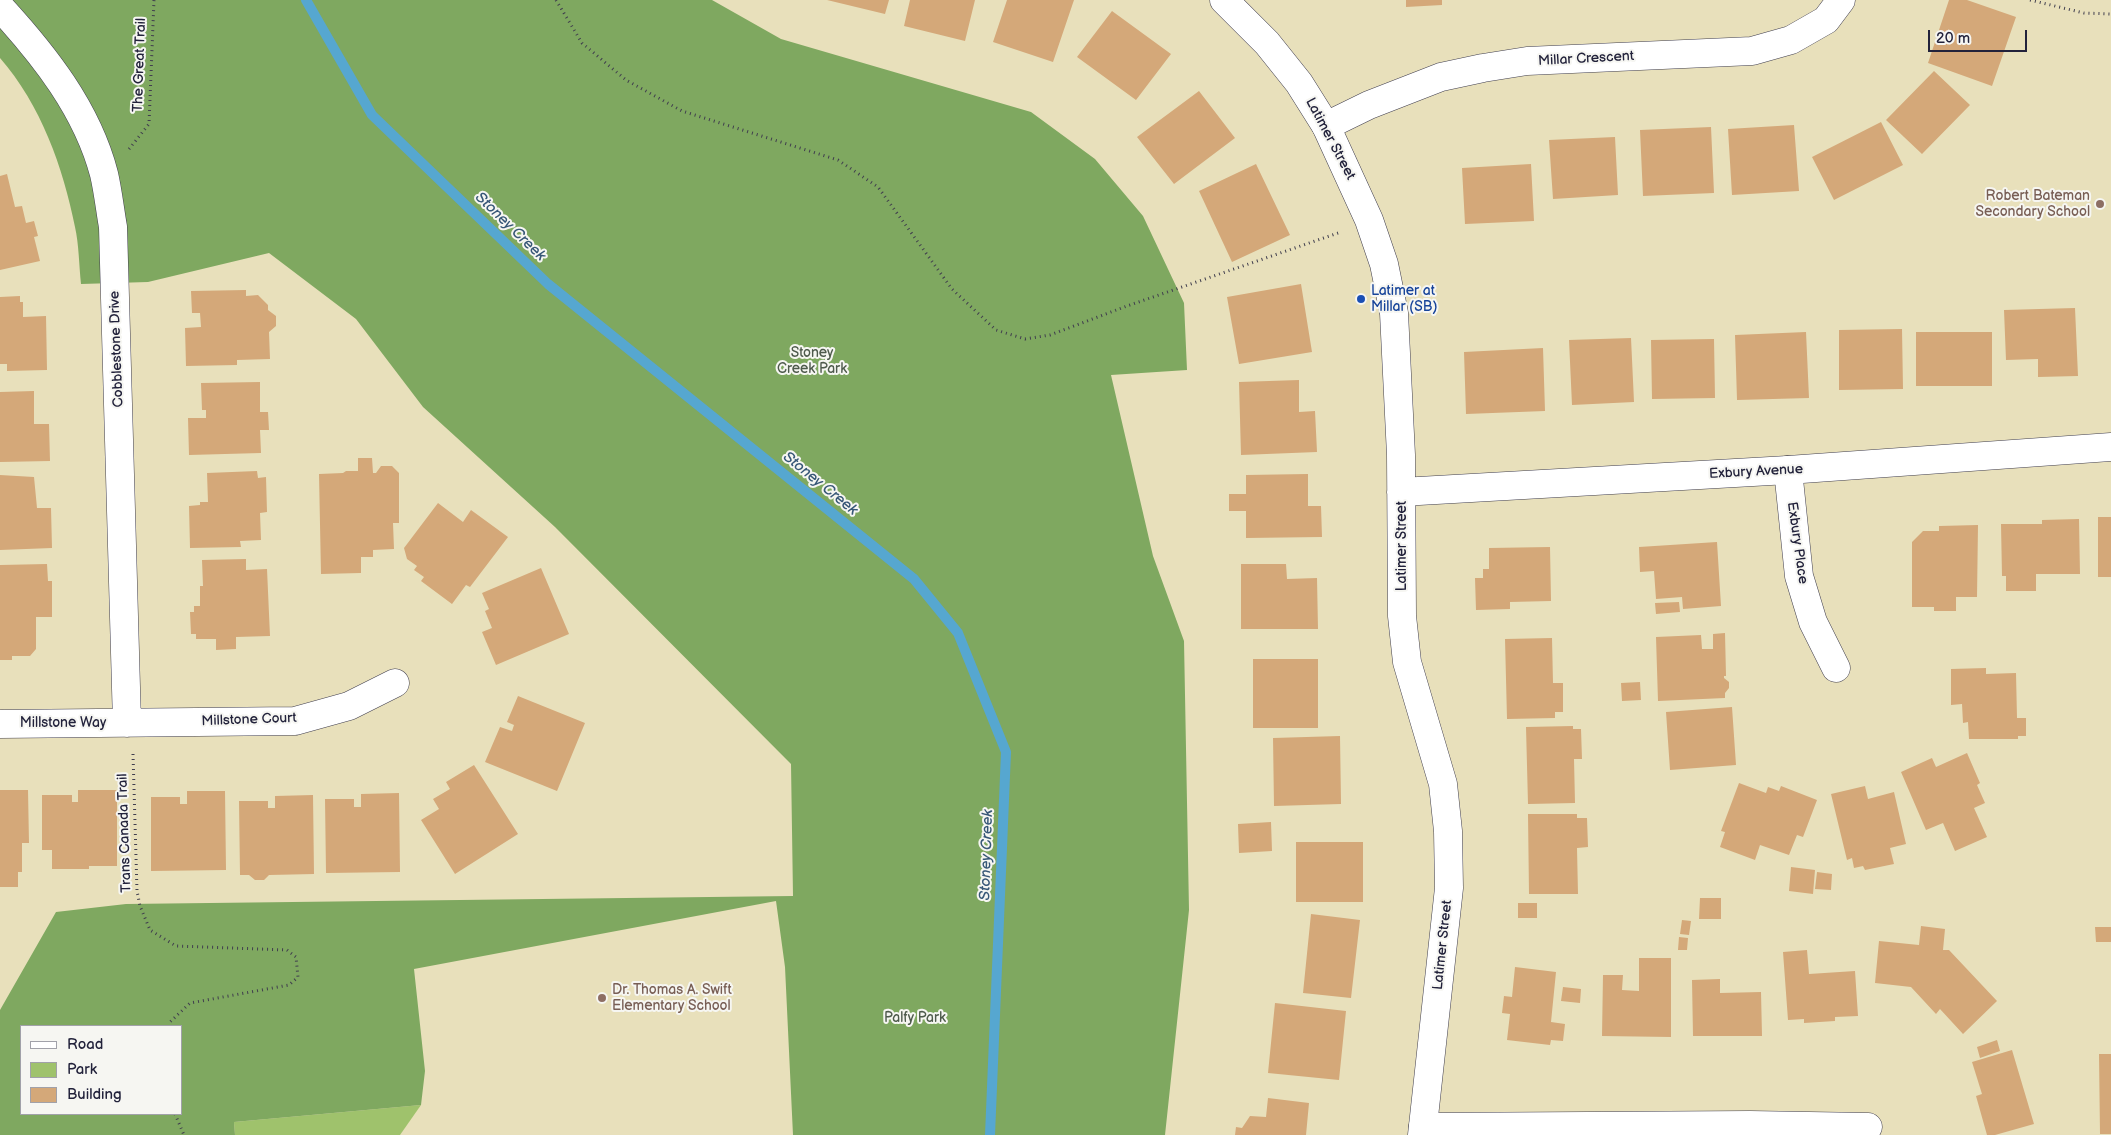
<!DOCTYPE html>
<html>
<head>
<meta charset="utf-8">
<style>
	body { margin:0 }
	#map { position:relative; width:2111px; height:1135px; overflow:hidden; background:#e8e0bb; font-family:"Balsamiq Sans",sans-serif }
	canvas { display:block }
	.legend { position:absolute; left:20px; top:1025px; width:162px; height:90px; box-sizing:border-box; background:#f6f6f2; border:1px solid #a1a1a9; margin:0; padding:6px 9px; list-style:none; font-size:15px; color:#22223b }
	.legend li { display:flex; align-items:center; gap:10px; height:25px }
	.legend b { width:25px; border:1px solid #a1a1a9 }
	.scale { position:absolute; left:1928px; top:30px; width:99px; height:22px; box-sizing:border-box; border:2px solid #22223b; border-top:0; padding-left:6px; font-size:15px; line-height:18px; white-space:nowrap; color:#22223b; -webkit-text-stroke:4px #f6f6f2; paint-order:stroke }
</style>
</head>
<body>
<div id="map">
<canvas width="2111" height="1135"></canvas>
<ul class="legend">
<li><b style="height:6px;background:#fff"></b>Road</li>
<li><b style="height:14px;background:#9fc26c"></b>Park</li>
<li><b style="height:14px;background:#d4a879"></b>Building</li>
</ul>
<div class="scale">20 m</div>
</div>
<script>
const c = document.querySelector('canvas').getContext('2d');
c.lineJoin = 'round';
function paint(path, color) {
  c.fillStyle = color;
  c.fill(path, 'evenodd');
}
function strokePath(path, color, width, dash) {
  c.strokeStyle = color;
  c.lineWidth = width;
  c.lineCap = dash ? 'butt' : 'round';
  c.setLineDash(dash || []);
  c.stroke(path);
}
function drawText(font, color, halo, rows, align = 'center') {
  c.font = font + ' "Balsamiq Sans",sans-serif';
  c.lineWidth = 4;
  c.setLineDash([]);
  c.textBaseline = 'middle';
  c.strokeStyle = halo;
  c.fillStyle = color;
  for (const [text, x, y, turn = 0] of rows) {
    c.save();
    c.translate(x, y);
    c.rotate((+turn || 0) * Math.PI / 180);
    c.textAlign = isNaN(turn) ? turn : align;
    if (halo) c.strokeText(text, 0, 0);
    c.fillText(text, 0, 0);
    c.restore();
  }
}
paint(new Path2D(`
	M421 1105 400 1135H235L234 1122Z`), '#9fc26c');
paint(new Path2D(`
	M0 0H712L781 39 1031 112 1095 159 1143 216 1184 303 1187 370 1111 375 1153 556 1184 641 1189 910 1165 1135H793L785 967 776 901 414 969 425 1071 421 1105 234 1122 235 1135H0V1010L56 912 126 904 793 896 791 764 555 527 423 407 356 319 269 253 148 282 81 284C79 265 79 245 75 227 63 167 41 105 0 58ZM21 1026H181V1114H21Z`), '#7fa860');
strokePath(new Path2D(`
	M306 0 372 115 548 284 914 579 958 633 1006 752 990 1135`), '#56a7d0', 10);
paint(new Path2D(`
	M827 0H889L885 14Z
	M910 0H975L965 41 904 26Z
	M1007 0H1074L1053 62 993 42Z
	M1406 0H1442V5L1406 7Z
	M1949 0H1967L2016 17 1992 86 1928 63Z
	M1112 11 1171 54 1136 100 1077 57Z
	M1934 71 1970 105 1922 154 1886 120Z
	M1199 91 1235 138 1174 184 1137 137Z
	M1881 122 1903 165 1834 200 1812 157Z
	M1794 125 1799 191 1732 195 1728 129Z
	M1711 127 1714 193 1643 196 1640 130Z
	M1615 137 1618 195 1553 199 1549 140Z
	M1256 164 1290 235 1232 262 1199 191Z
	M1531 164 1534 221 1465 224 1462 168Z
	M7 174 15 207 22 206 26 223 34 221 38 236 34 237 40 261 0 270V176Z
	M1301 284 1312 352 1239 364 1227 297Z
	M246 290V296L258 295 268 305V310L276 316V326L269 332 270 359 237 360V365L186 366 185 328 201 327 200 313H192L191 291Z
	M20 296V302H23V317L46 316 47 370 7 371V364H0V297Z
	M2075 308 2078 376 2038 377V359L2006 360 2004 310Z
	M1902 329 1903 389 1839 390V330Z
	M1806 332 1809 398 1737 400 1735 335Z
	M1916 332H1992V386H1916Z
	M1631 338 1634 402 1572 405 1569 340Z
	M1714 339 1715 398 1652 399 1651 340Z
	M1543 348 1545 411 1466 414 1464 352Z
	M1299 380V412L1315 411 1317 452 1241 455 1239 382Z
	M260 382V412H268L269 430H260L261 453 189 455 188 418H206V410H202L201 383Z
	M34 391V424H49L50 461 0 462V392Z
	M358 458H372L373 473H376L381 466H392L399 473V523H393L394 549 373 550V557H361V573L321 574 319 474 343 473 346 471H358Z
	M257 471 258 478 266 477 267 512 260 513 261 540 240 541 241 547 190 548 189 506 200 505V502H208L207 473Z
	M1308 474V506H1321L1322 537 1246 538V511H1229V494H1246V475Z
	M0 475 34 477 37 508H51L52 548 0 550Z
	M438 503 463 522 471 510 508 537 470 587 466 585 452 604 421 581 424 577 414 570 417 566 407 559 404 548Z
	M2098 517H2111V577H2098Z
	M2079 519 2080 574H2036V591H2006V576H2002L2001 524H2042V520Z
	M1978 525 1977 597H1956V611H1934V607H1912V542L1923 531H1939V526Z
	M1717 542 1721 606 1683 609 1682 597 1656 599 1654 571 1640 572 1639 547Z
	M1550 547 1551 601 1510 602V609L1476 610 1475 578H1483V569H1489V548Z
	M246 559V570L267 569 270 636 236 637V649L216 650V639H196V634H191L190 612H194V606H200V586H203L202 560Z
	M47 564 48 581H52V617H36V649L30 656H12V660H0V565Z
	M1241 564H1286L1287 579 1317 578 1318 629H1241Z
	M541 568 569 634 496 665 482 632 492 628 485 611 489 609 482 593Z
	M1679 602 1680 612 1656 614 1655 603Z
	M1725 633 1726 676H1724V678L1729 682V688L1725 693V698L1658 701 1656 637 1701 635 1702 649H1713V634Z
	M1552 638 1553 683H1563V712H1555V718L1507 719 1505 639Z
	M1253 659H1318V728H1253Z
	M1986 668V674L2016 673 2017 718H2026V736H2018V739H1969L1968 722 1963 723 1962 704 1951 705V669Z
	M1640 682 1641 700 1622 701 1621 683Z
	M518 696 585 723 557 791 485 762 500 727 512 731 514 725 507 722Z
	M1732 707 1736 765 1670 770 1666 712Z
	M1573 726V729H1581L1582 759H1574L1575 803 1528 804 1526 727Z
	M1340 736 1341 804 1274 806 1273 738Z
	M1967 753 1980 783 1977 785 1985 803 1974 808 1987 837 1955 851 1943 823 1926 830 1901 772 1932 758 1936 767Z
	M474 765 518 834 455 874 421 820 439 809 433 799 450 789 446 782Z
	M1739 783 1766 793 1768 787 1779 791 1781 786 1817 800 1803 837 1797 835 1789 855 1760 845 1755 860 1720 847 1725 832 1721 831Z
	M1865 786 1868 799 1894 792 1906 844 1890 848 1894 864 1865 870 1863 866 1854 868 1852 858 1847 860 1831 794Z
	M0 790H28L29 843H22V872H18V887H0Z
	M78 790H117V866H89V869H52V850H42V795H72V802H78Z
	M187 791H225L226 870 151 871V797H180V804H187Z
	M399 793 400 872 326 873 325 799H354V807H361V794Z
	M313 795 314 874 269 875 264 880H255L249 875H240L239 801H268V808H275V796Z
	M1528 814H1577V818H1587L1588 847 1577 848 1578 894H1529Z
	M1271 822 1272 851 1239 853 1238 824Z
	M1296 842H1363V902H1296Z
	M1791 867 1815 870 1813 894 1789 891Z
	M1817 872 1832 874 1831 890 1815 889Z
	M1700 898H1721V919H1699Z
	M1518 903H1537V918H1518Z
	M1311 914 1360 920 1351 998 1303 993Z
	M1682 920 1691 921 1689 935 1680 934Z
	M1921 926 1945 929 1943 950H1949L1997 1001 1963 1034 1940 1009 1936 1014 1911 987 1875 983 1879 941 1919 945Z
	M2095 927H2111V942H2096Z
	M1679 937 1688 938 1687 950H1678Z
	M1807 950 1809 974 1855 971 1858 1016 1835 1017V1021L1804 1023V1019L1788 1020 1783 952Z
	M1639 958H1671V1037L1602 1036 1603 975H1623L1622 990 1639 991Z
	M1515 967 1556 972 1551 1022 1565 1024 1563 1041 1551 1040 1550 1045 1507 1040 1510 1014 1502 1013 1504 996 1512 997Z
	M1720 979V993L1761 992 1762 1036H1693L1692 980Z
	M1563 987 1581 989 1580 1003 1561 1001Z
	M1275 1003 1346 1011 1339 1080 1268 1073Z
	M1997 1040 2000 1051 1980 1058 1977 1047Z
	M2012 1050 2034 1124 1995 1135H1987L1976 1096 1982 1094 1972 1062Z
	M2099 1054H2111V1134H2100Z
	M1268 1098 1309 1103 1306 1135H1235L1236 1127 1242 1128 1250 1116 1266 1117Z`), '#d4a879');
const minor = new Path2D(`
	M0 7C44 55 87 109 104 174 108 191 110 210 113 227L127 723
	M1326 126 1369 105 1441 77 1483 68 1527 61 1752 51 1791 40 1826 20 1841 0
	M1788 470 1799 576 1813 622 1836 668
	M0 724 295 721 349 706 395 683
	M1423 1127 1750 1125 1868 1127`);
const tertiary = new Path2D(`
	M1224 0 1267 43 1299 83 1326 126 1369 220 1384 264 1394 313 1401 455 1402 616 1407 662 1443 784 1448 831 1449 888 1422 1135
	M1401 492 1788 470 2111 447`);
strokePath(minor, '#403e4e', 29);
strokePath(tertiary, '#403e4e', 29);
strokePath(new Path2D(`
	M556 0 582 43 626 80 682 111 838 160 878 187 952 289 996 330 1025 339 1050 335 1127 306 1341 232
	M2030 0 2084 13 2111 14
	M129 149 149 124 154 0
	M133 754 137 891 140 906 150 930 176 946 287 950 296 957 298 977 289 985 190 1003 169 1023V1026
	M175 1114 184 1135`), '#403e4e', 3, [1, 4]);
strokePath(minor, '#fff', 28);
strokePath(tertiary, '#fff', 28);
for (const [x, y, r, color] of [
	[2100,204,5,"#8d6e63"],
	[1361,299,5,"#1a4fb4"],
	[602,998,5,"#8d6e63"]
]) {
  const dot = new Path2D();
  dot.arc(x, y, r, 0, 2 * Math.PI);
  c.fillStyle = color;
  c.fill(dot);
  strokePath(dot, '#f6f6f2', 2);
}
drawText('14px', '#22223b', '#f6f6f2', [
	["Millar Crescent",1586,59,-3],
	["The Great Trail",140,65,-88],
	["Latimer Street",1330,139,62],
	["Cobblestone Drive",117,349,-92],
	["Exbury Avenue",1756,472,-3],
	["Exbury Place",1797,543,82],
	["Latimer Street",1402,546,-90],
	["Millstone Court",249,720,-2],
	["Millstone Way",63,723],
	["Trans Canada Trail",125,833,-92],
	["Latimer Street",1443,945,-84]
]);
drawText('14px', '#785e54', '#f6f6f2', [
	["Robert Bateman",2090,196],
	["Secondary School",2090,212],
	["Dr. Thomas A. Swift",612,990,"left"],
	["Elementary School",612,1006,"left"]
], 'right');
drawText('14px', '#164399', '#f6f6f2', [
	["Latimer at",1371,291],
	["Millar (SB)",1371,307]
], 'left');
drawText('14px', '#4e5a4c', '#f6f6f2', [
	["Stoney",812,353],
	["Creek Park",812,369],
	["Palfy Park",915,1018]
]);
drawText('italic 15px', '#375777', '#f6f6f2', [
	["Stoney Creek",510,227,44],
	["Stoney Creek",820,484,39],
	["Stoney Creek",987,855,-88]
]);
</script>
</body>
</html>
